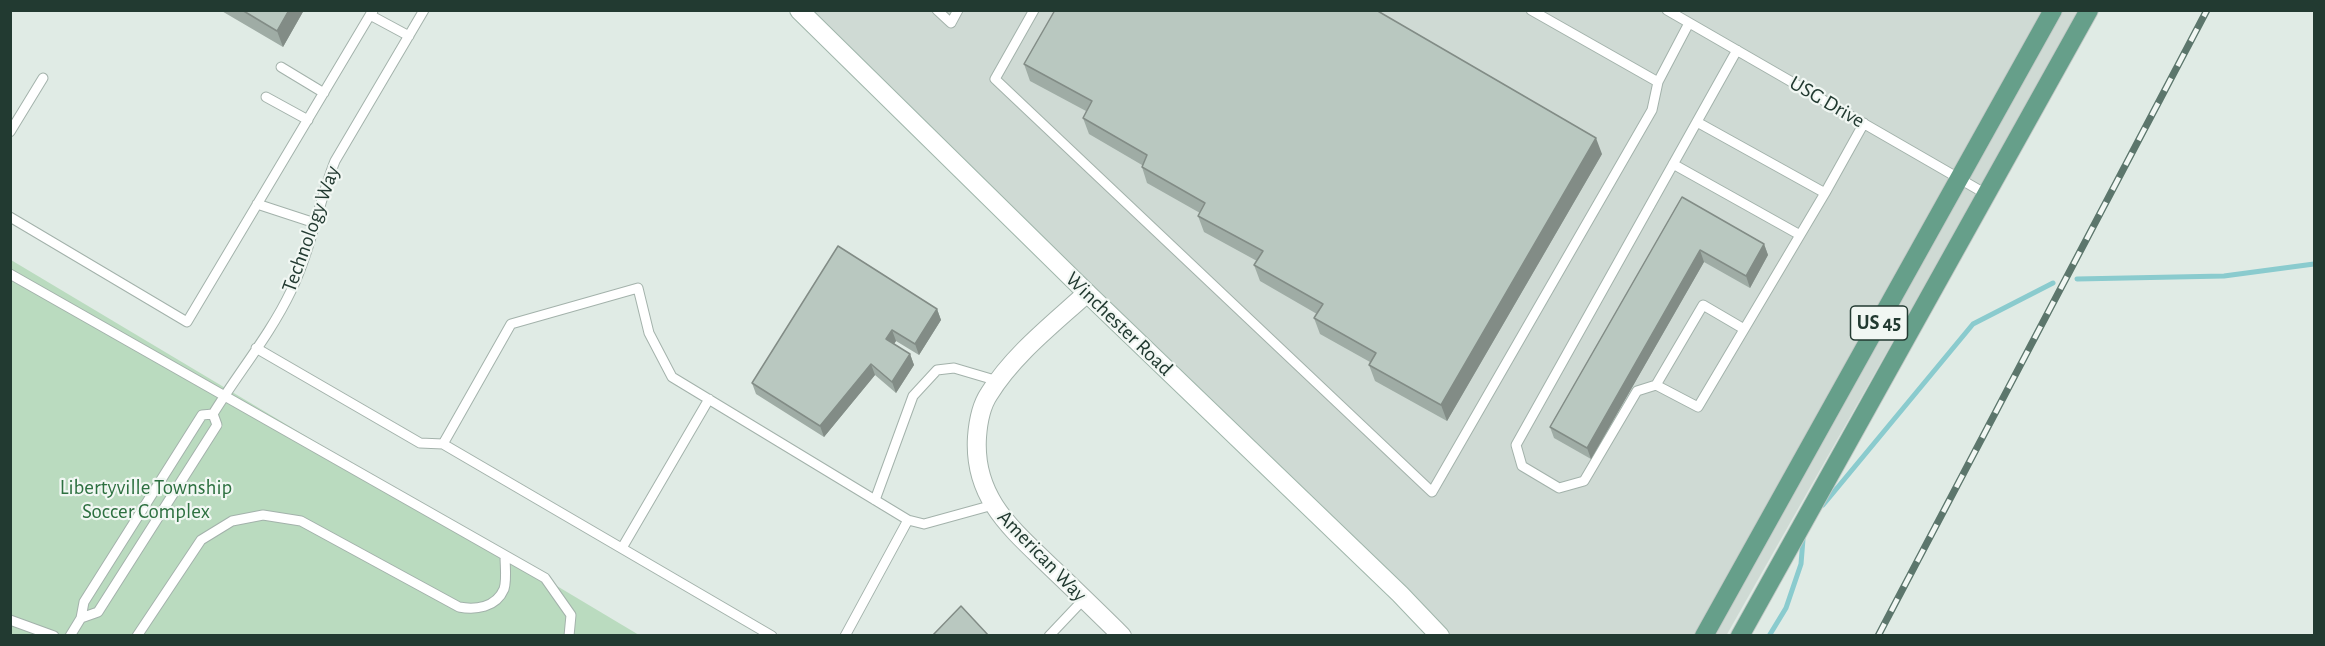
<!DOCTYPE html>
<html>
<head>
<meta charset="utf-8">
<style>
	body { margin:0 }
	#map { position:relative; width:2325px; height:646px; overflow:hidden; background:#e0ebe5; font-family:"Alegreya Sans",sans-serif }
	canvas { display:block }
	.frame { position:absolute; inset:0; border:12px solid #223a31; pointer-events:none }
</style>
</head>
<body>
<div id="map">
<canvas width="2325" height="646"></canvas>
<div class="frame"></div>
</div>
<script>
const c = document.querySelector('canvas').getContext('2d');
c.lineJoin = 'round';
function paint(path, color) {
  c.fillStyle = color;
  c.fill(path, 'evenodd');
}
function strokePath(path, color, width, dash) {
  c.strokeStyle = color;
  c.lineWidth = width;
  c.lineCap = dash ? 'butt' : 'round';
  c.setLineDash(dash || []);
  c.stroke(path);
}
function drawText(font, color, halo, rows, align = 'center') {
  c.font = font + ' "Alegreya Sans",sans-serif';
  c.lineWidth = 4.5;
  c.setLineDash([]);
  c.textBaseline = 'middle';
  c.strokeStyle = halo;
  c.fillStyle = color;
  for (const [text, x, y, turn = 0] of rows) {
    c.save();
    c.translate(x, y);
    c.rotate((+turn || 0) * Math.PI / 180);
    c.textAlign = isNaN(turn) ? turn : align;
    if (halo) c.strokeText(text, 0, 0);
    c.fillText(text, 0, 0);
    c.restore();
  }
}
paint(new Path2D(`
	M799 11H2080L1726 636 1440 635Z`), '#cfdad4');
paint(new Path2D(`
	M11 260 639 635 11 636Z`), '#badbbf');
strokePath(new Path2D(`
	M2077 279 2224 276 2314 264
	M1823 505 1973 324 2053 283
	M1769 636 1786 608 1801 564 1803 539`), '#8acbce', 5);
const lane = new Path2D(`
	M937 10 951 23 958 10
	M1034 10 995 79 1432 492 1652 110 1658 82 1689 23
	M1531 10 1658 82
	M1667 10 1986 194
	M373 11 370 15 409 36
	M1737 50 1516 445 1522 466 1559 488 1584 481 1637 391 1656 385 1698 407 1825 193 1864 123
	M281 67 324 93
	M266 97 308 120
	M1697 122 1825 193
	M10 132 43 78
	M1673 164 1800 235
	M257 204 315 223
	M10 217 187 322 370 15
	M10 274 545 578 571 615 569 636
	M256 348 420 443 443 444
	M1656 385 1703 305 1744 329
	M213 414C238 373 270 335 291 291 311 250 318 204 335 161L424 10
	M875 500 913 396 937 370 954 368 998 381
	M622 548 709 399
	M81 618 98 612 217 425 213 414
	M10 620 54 636
	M70 636 81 618 84 602 202 415 213 414
	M137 636 201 540 232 521 263 515 301 521 459 607C475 610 496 608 504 589 507 580 505 566 505 556
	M772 636 443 444 511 324 638 288 649 333 672 377 908 520 924 524 993 505
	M845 636 908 520
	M1049 636 1084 599`);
const street = new Path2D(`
	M1087 293C1053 324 1013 355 989 394 981 406 978 423 977 437 973 499 1013 530 1053 569 1076 591 1099 613 1122 636`);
const secondary = new Path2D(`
	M799 10 1087 293 1400 594 1440 636`);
const primary = new Path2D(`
	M1704 636 2053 10
	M1740 636 2089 10`);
strokePath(lane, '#a3b2ab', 11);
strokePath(street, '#a3b2ab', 20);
strokePath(secondary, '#a0b6ab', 20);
strokePath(primary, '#c1c8c5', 20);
strokePath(lane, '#fff', 9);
strokePath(street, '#fff', 18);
strokePath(secondary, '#fff', 18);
strokePath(primary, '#669f8a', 18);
const rail = new Path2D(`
	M1878 636 2207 10`);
strokePath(rail, '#5c766c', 7);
strokePath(rail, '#f1f7f3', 4.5, [14]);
paint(new Path2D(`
	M220 10H304L283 47Z
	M1024 64 1602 154 1447 421 1375 381 1369 365 1370 362 1320 334 1314 318 1317 314 1260 281 1254 265 1257 261 1204 232 1198 216 1200 213 1147 183 1142 167V165L1089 134 1083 118 1086 111 1030 81Z
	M1682 197 1764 244 1768 255 1750 288 1704 262 1591 459 1554 438 1550 427Z
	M937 309 941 320 919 355 896 341 894 344 910 354 914 365 896 393 875 375 824 437 756 394 752 383Z`), '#9faca5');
paint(new Path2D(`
	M289 10H304L283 47 277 31Z
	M1596 138 1602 154 1447 421 1441 405Z
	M1764 244 1768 255 1750 288 1746 276Z
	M1700 250 1704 262 1591 459 1587 448Z
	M937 309 941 320 919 355 915 344Z
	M892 330 896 341 890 350 886 339Z
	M910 354 914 365 896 393 892 382Z
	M871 364 875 375 824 437 820 426Z`), '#828c86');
const building = new Path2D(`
	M242 10H289L277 31Z
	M1055 10H1376L1596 138 1441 405 1369 365 1376 353 1314 318 1323 304 1254 265 1263 251 1198 216 1205 203 1142 167 1147 155 1083 118 1092 101 1024 64Z
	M1682 197 1764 244 1746 276 1700 250 1587 448 1550 427Z
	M838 246 937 309 915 344 892 330 886 339 910 354 892 382 871 364 820 426 752 383Z
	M961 606 989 636H932Z`);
paint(building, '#b9c8c0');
strokePath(building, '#828c86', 1.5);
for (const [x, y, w] of [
	[1879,323,57]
]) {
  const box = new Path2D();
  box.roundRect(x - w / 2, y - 17, w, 34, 4.5);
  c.fillStyle = '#f1f7f3';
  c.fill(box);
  strokePath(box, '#223a31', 1.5);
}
drawText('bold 20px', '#223a31', null, [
	["US 45",1879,323]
]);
drawText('21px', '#223a31', '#f1f7f3', [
	["USG Drive",1827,102,30],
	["Technology Way",311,229,-70],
	["Winchester Road",1119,324,44],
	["American Way",1042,556,46]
]);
drawText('21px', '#2d7040', '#f1f7f3', [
	["Libertyville Township",146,488],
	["Soccer Complex",146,512]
]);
</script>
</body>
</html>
